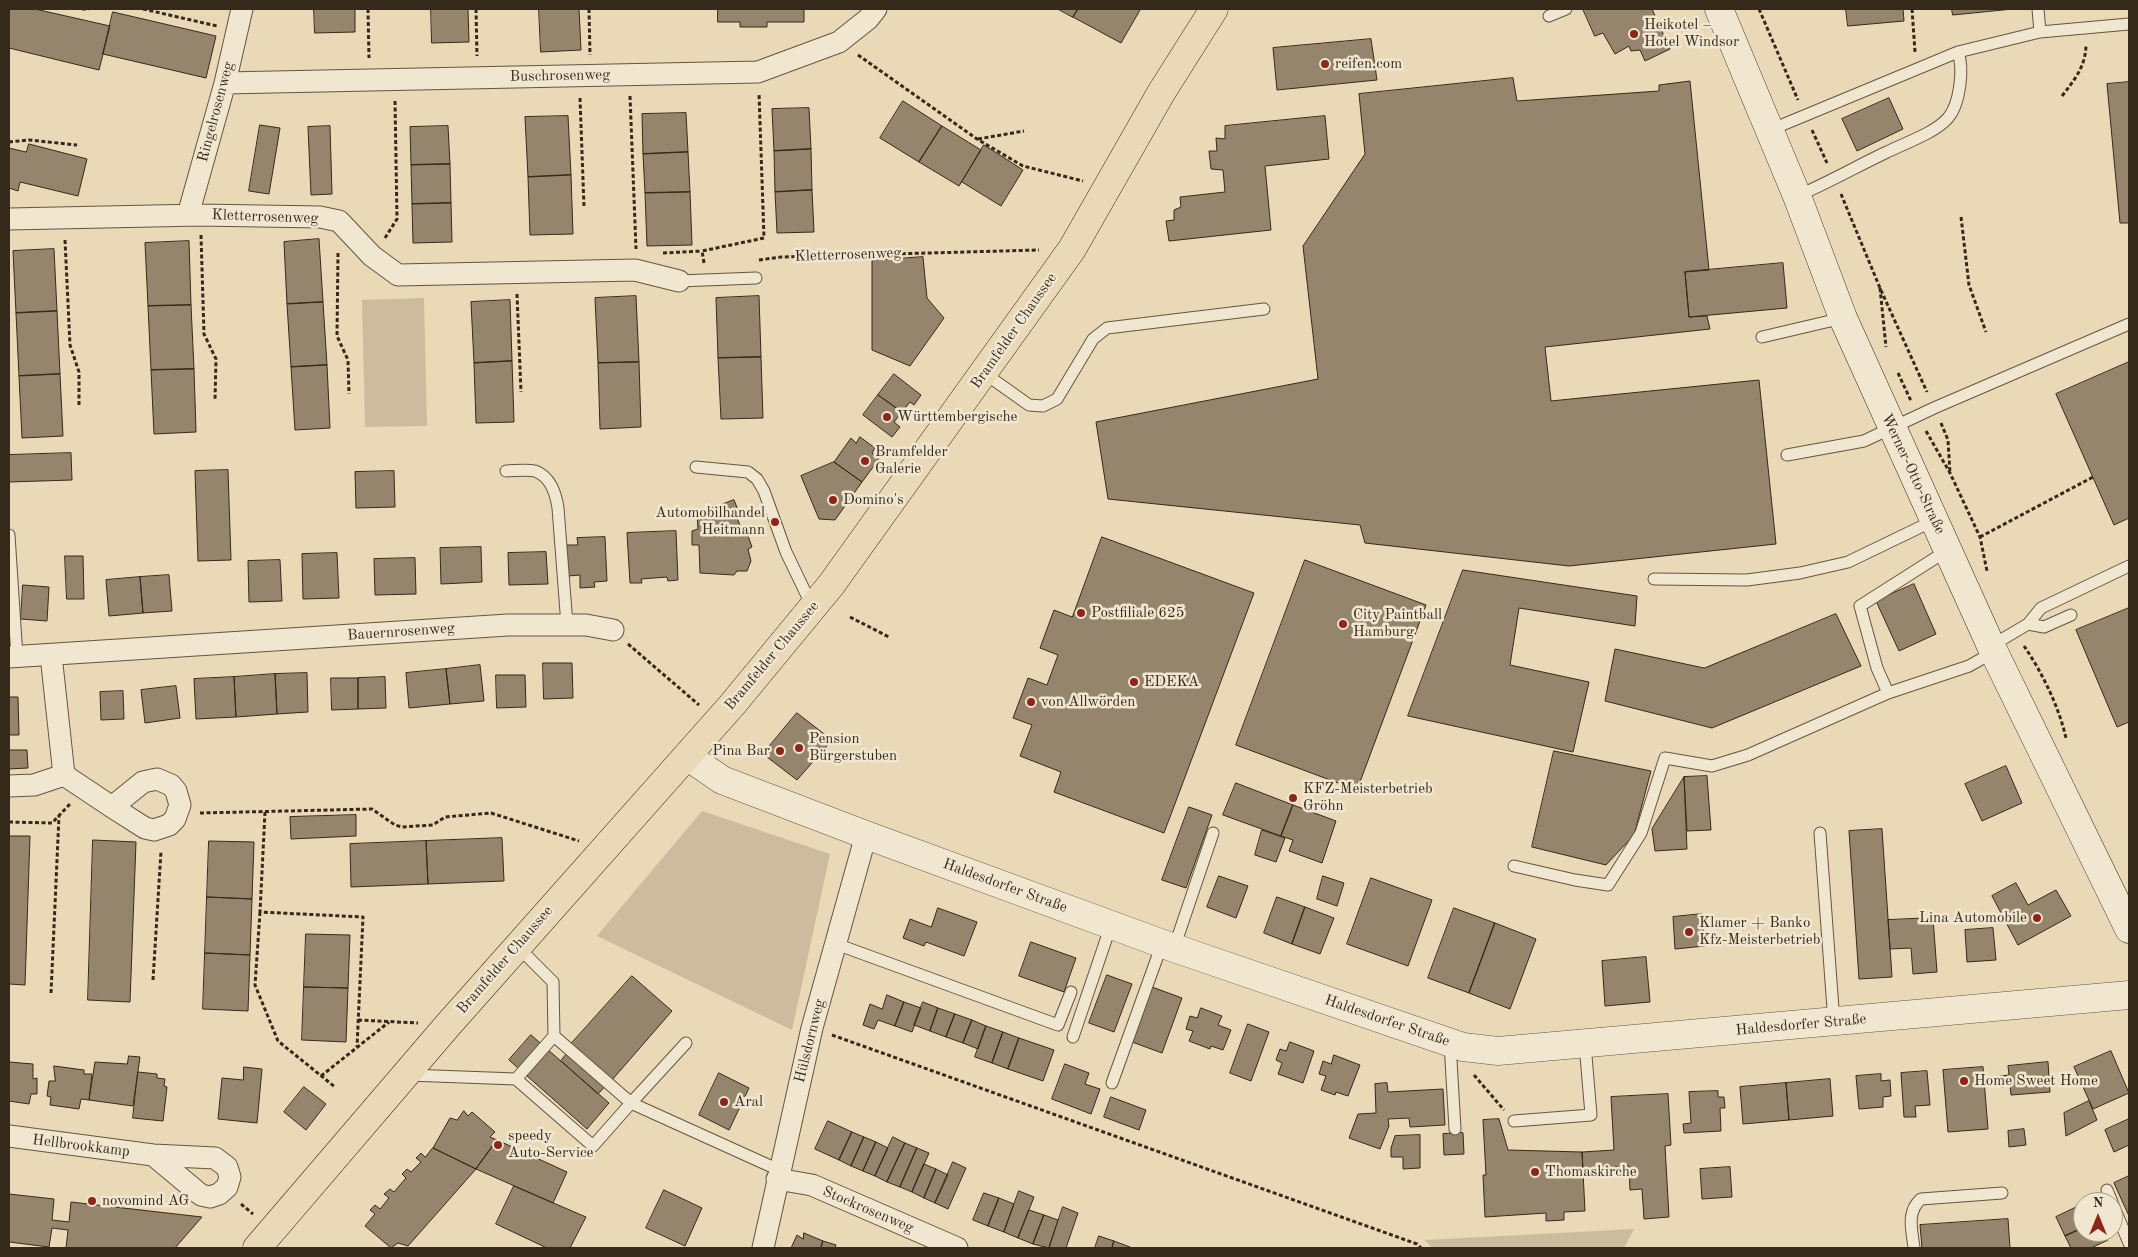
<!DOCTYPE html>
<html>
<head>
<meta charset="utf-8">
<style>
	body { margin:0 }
	#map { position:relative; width:2138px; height:1257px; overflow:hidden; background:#ead9b7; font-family:"Old Standard TT",serif }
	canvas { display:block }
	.frame { position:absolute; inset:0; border:10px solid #37291a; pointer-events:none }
	.north { position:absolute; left:2073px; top:1192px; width:50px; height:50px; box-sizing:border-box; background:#f1e6d0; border:1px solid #a79a87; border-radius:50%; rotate:0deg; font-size:14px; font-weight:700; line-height:20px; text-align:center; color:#37291a }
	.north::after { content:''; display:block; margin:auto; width:18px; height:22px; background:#8f2418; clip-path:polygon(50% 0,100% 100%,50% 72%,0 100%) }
</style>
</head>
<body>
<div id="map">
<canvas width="2138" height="1257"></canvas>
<div class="frame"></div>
<div class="north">N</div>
</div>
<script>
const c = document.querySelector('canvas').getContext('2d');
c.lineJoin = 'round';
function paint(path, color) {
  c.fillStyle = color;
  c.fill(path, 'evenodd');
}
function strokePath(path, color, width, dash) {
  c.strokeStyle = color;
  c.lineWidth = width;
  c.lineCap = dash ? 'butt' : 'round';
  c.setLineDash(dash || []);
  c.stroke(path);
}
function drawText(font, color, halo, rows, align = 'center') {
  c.font = font + ' "Old Standard TT",serif';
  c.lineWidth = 5;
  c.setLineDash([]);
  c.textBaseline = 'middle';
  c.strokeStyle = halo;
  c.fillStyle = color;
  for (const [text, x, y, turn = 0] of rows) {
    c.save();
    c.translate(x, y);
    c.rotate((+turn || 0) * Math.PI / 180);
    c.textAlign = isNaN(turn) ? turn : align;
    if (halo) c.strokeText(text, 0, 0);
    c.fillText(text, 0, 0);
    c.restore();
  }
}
paint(new Path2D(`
	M424 298 427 426 365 427 362 300Z
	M702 811 830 854 792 1030 597 936Z
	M1634 1229 1624 1248H1432L1425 1240Z`), '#ccbb9c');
const building = new Path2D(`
	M9 9H35L110 26 99 70 9 48Z
	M314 9H355V32L315 33Z
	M431 9H468L469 42 432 43Z
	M539 9H579L581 50 541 52Z
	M718 9H804V22H767V27H740V22H718Z
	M1058 9H1078L1073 17Z
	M1078 9H1139L1140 10 1121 43 1073 17Z
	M1583 9H1652L1670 49 1645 61 1640 50 1631 51 1629 46 1615 54 1603 33 1595 36Z
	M1846 9H1903L1904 21 1848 26Z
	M1952 9H2013L1953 15Z
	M113 12 216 36 206 78 103 54Z
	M1371 39 1377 80 1277 90 1273 48Z
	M1513 78 1517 101 1659 91V85L1690 81 1709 270 1685 272 1689 317 1707 316 1710 329 1545 347 1551 401 1759 380 1776 544 1569 566 1365 543 1360 525 1108 499 1096 422 1318 379 1303 246 1365 154 1359 94Z
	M2129 82V223H2120L2107 84Z
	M1889 98 1903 129 1857 151 1842 119Z
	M903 101 942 126 919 162 880 138Z
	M809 108 811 149 774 151 772 109Z
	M686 113 688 152 643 154 642 114Z
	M568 116 571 175 528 177 525 117Z
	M1325 116 1329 159 1265 166 1271 230 1169 241 1166 221 1174 220V210L1181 207 1180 197 1225 192 1223 170 1211 169 1209 151H1217L1216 138 1225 139V126Z
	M260 125 280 128 269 194 249 191Z
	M330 126 332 194 311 195 308 127Z
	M448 126 450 164 411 165 410 127Z
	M942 126 981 150 959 186 919 162Z
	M29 144 87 159 78 196 20 182 18 191 9 188V148L26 152Z
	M984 145 1023 170 1001 206 962 182Z
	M811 149 812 190 775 192 774 151Z
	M688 152 690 192 645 193 643 154Z
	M450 164 451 203 412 204 411 165Z
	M571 175 573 234 530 235 528 177Z
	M812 190 814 232 777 233 775 192Z
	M690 192 692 245 647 246 645 193Z
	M451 203 452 242 413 243 412 204Z
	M319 239 323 302 287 304 284 242Z
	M189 241 191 305 148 306 145 243Z
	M54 249 57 311 16 313 13 251Z
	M923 257 927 298 944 318 910 366 872 350V261Z
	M1783 263 1787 308 1689 317 1685 272Z
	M636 296 639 362 598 363 595 298Z
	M759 296 761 357 718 358 716 298Z
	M510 300 512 361 474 363 471 302Z
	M323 302 327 365 291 367 287 304Z
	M191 305 194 369 151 370 148 306Z
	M57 311 60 374 19 376 16 313Z
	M761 357 763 418 721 419 718 358Z
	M512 361 514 422 476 423 474 363Z
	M639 362 641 427 600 429 598 363Z
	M2129 362V518L2114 525 2056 394Z
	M327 365 330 428 295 430 291 367Z
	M194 369 196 432 154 434 151 370Z
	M60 374 63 436 22 438 19 376Z
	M894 374 921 395 914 405 910 402 902 412 878 395Z
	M878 395 902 412 894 422 900 427 892 437 863 415Z
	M860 437 875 448 872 453 879 459 862 482 834 462 851 438 856 443Z
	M71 453 72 480 9 482V455Z
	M834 462 862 482 835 520 819 519 801 476Z
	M228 470 231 560 198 561 195 471Z
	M394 471 395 507 356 508 355 472Z
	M734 500 738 510 735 512 743 534 747 533 752 547 748 549 751 561 747 571H737L734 575 700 573 699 545H692V531L698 529 697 514Z
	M676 531 678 580 668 581 667 577 641 579 642 583H630L627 533Z
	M605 537 607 581 594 582 595 587 580 588V575L568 576 566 545H578L577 538Z
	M1102 537 1254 593 1164 833 1054 792 1061 772 1020 756 1032 725 1013 718 1028 678 1047 685 1058 655 1040 648 1054 610 1072 617Z
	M481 547 482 582 441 584 440 548Z
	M546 552 548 584 509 585 508 553Z
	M337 553 339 598 303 599 302 554Z
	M65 556H83L84 599H67Z
	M415 558 416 594 375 595 374 559Z
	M280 560 282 601 249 602 248 561Z
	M1305 560 1426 605 1357 790 1236 745Z
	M1463 570 1637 596 1635 626 1519 608 1510 665 1589 682 1573 752 1408 716Z
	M169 575 172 611 143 613 140 577Z
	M140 577 143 613 109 616 106 580Z
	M1914 584 1936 634 1899 651 1876 601Z
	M23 585 49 587 47 621 21 619Z
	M2129 608V722L2117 727 2076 630Z
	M1836 614 1861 666 1712 728 1605 701 1615 649 1704 668Z
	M543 663H572L573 698 544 699Z
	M480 665 484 701 450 704 446 669Z
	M446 669 450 704 409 708 406 673Z
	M307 673 308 712 277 714 275 674Z
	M275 674 277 714 236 717 234 677Z
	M496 675H525L526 707 497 708Z
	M234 677 236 717 196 719 194 679Z
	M385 677 386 708 358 709V678Z
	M331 678H358V709L332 710Z
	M176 686 180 718 145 723 141 690Z
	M123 691 124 719 101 720 100 692Z
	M9 697H18L19 735H9Z
	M797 713 832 740 797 780 763 754Z
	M9 750H27L28 768 9 769Z
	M1554 751 1651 771 1634 835 1606 865 1532 847Z
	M2006 766 2022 803 1982 821 1965 784Z
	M1707 776 1711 830 1687 831 1684 777Z
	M1684 777 1687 849 1655 851 1652 829Z
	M1236 783 1293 805 1281 836 1223 815Z
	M1293 805 1336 821 1322 863 1289 851 1293 840 1281 836Z
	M1189 807 1212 815 1186 888 1162 880Z
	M356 815V836L291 839 290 817Z
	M1882 829 1892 977 1859 979 1849 831Z
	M1262 830 1285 838 1276 862 1255 855Z
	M9 836H30L25 985 9 984Z
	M502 838 504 881 428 884 426 841Z
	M93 840 136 842 130 1002 88 1000Z
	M209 841 254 842 252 899 207 897Z
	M426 841 428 884 351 887 350 844Z
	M1219 876 1248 886 1236 918 1207 907Z
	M1323 876 1344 883 1337 906 1317 899Z
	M1371 878 1432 900 1408 966 1347 944Z
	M2016 883 2028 905 2056 890 2071 916 2018 945 1992 896Z
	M207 897 252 899 250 955 205 953Z
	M1277 897 1305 907 1292 944 1264 933Z
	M1305 907 1334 918 1320 954 1292 944Z
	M938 908 977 922 964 956 926 942 924 946 903 938 910 919 931 927Z
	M1454 908 1495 923 1469 993 1428 978Z
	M1702 914 1705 946 1675 949 1673 917Z
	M1933 918 1937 972 1913 974 1911 948 1890 949 1888 920Z
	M1495 923 1536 939 1510 1009 1469 993Z
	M1993 928 1996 960 1967 962 1965 930Z
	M306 934 350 935 348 988 304 987Z
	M1031 942 1076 958 1064 992 1019 976Z
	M205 953 250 955 248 1011 203 1009Z
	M1646 957 1650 1002 1605 1006 1602 961Z
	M1107 975 1132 984 1114 1032 1089 1023Z
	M632 976 672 1011 612 1080 571 1044Z
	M304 987 348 988 346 1042 302 1040Z
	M1152 987 1182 998 1162 1053 1132 1042Z
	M887 995 904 1002 895 1026 878 1020 874 1029 863 1025 870 1004 882 1009Z
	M904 1002 921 1008 912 1032 895 1026Z
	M923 1002 938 1008 930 1031 914 1025Z
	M938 1008 955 1014 946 1037 930 1031Z
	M1201 1008 1222 1016 1218 1025 1231 1030 1223 1050 1211 1046 1210 1049 1189 1041 1193 1031 1186 1029 1190 1016 1197 1018Z
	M955 1014 972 1020 963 1043 946 1037Z
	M972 1020 986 1026 978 1049 963 1043Z
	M1248 1024 1269 1032 1251 1081 1230 1073Z
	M986 1026 1003 1032 992 1063 975 1057Z
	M1003 1032 1019 1038 1008 1069 992 1063Z
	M531 1035 609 1103 587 1129 509 1060Z
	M1019 1038 1054 1050 1043 1081 1008 1069Z
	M1290 1042 1314 1051 1303 1083 1278 1074 1282 1063 1276 1060 1280 1049 1286 1051Z
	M573 1046 611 1080 598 1094 561 1061Z
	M2111 1051 2129 1093 2093 1109 2074 1067Z
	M1334 1055 1360 1065 1348 1096 1336 1092 1335 1095 1321 1090 1326 1076 1319 1074 1323 1061 1331 1064Z
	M129 1056 140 1057 133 1106 89 1100 95 1062 127 1064Z
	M9 1062 33 1064V1079L37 1078V1094H31L29 1104 9 1101Z
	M2048 1062 2050 1092 2011 1095 2010 1086 2001 1087 2000 1076 2009 1075 2008 1066Z
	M1065 1064 1089 1073 1085 1084 1100 1089 1091 1114 1052 1099Z
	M54 1066 84 1070V1074H92L89 1100 81 1099 79 1109 50 1105 51 1097 47 1096 49 1081H55Z
	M244 1067 262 1069 257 1123 218 1119 222 1078 243 1080Z
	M1983 1067 1988 1129 1948 1132 1943 1070Z
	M1927 1071 1930 1105 1915 1106 1916 1117H1904L1901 1073Z
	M138 1072 157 1074V1078L165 1079 164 1086 167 1087 163 1121 133 1118Z
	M719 1073 749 1088 729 1130 699 1115Z
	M1881 1074V1081L1890 1080 1891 1096 1883 1097V1107L1859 1109 1856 1076Z
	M1830 1079 1833 1116 1789 1120 1786 1083Z
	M1387 1083 1388 1092 1443 1089 1445 1125 1410 1127 1409 1118 1388 1119 1389 1126 1380 1149 1349 1138 1358 1114 1376 1113 1375 1084Z
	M1786 1083 1789 1120 1743 1124 1740 1087Z
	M304 1087 326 1104 306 1130 284 1112Z
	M1718 1091V1097H1724L1725 1108H1720L1721 1131 1684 1133 1683 1124 1691 1123 1689 1092Z
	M1668 1094 1671 1145 1665 1146 1669 1217 1644 1219 1642 1189 1630 1190 1629 1166 1583 1169 1582 1152 1614 1150 1611 1097Z
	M1111 1097 1146 1110 1139 1130 1104 1117Z
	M2089 1101 2097 1120 2066 1136 2064 1113Z
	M464 1111 468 1116 472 1112 495 1132 490 1137 497 1140 476 1169 433 1148 450 1118 457 1120Z
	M1499 1119 1508 1150 1582 1152 1585 1211 1564 1212V1220L1546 1221V1213L1485 1217 1483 1175H1486L1483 1120Z
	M2129 1119V1145L2114 1152 2105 1130Z
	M828 1121 852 1132 839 1160 815 1149Z
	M2024 1129 2026 1145 2009 1147 2008 1131Z
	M852 1132 864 1137 851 1166 839 1160Z
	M1463 1133 1464 1154 1444 1155 1443 1134Z
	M1420 1135V1168L1403 1169V1157H1391V1148L1395 1136Z
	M864 1137 876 1142 863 1171 851 1166Z
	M893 1137 905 1143 887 1182 875 1176Z
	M497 1140 567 1172 553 1203 476 1169Z
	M876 1142 888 1148 875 1176 863 1171Z
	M905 1143 917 1148 900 1187 887 1182Z
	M433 1148 476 1169 408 1246 398 1243 391 1248 365 1226 375 1214 370 1210 375 1205 380 1209 389 1198 384 1194 390 1189 394 1192 406 1178 402 1174 407 1169 411 1172 421 1162 416 1158 421 1153 425 1157Z
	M917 1148 929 1153 912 1192 900 1187Z
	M953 1162 966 1168 948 1209 935 1203Z
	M924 1164 936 1169 924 1198 912 1192Z
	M1730 1167 1732 1197 1702 1199 1700 1169Z
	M936 1169 948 1175 935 1203 924 1198Z
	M2129 1176V1216L2114 1183Z
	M514 1186 586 1217 570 1248H547L496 1224Z
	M664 1190 702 1208 685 1246 646 1228Z
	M1019 1191 1034 1197 1018 1238 1004 1232Z
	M984 1193 999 1198 988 1226 973 1220Z
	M9 1194 54 1199 52 1220 69 1222 71 1202 202 1217 175 1248H66L68 1230 52 1228 49 1247 9 1242Z
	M999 1198 1014 1204 1004 1232 988 1226Z
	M2083 1204V1228L2065 1236 2056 1217Z
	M1063 1207 1078 1213 1066 1248H1049Z
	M1029 1210 1044 1215 1033 1244 1018 1238Z
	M1044 1215 1058 1220 1049 1248 1033 1244Z
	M2008 1219 2010 1248H1922L1920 1225Z
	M2083 1228V1232H2104L2108 1240 2091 1248H2071L2065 1236Z
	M804 1233 823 1241 821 1248H791L797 1235 803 1239Z
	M1099 1236 1114 1241 1112 1248H1095Z
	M823 1241 836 1245 835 1248H821Z
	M1114 1241 1130 1247 1129 1248H1112Z`);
paint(building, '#94856c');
strokePath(building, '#37291a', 1);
const service = new Path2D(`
	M2038 9 2040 32
	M1549 16 1566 9
	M1770 130 1958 52 2040 32 2129 24
	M1797 196C1828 183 1857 166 1887 152 1905 143 1935 133 1948 118 1960 104 1964 69 1958 52
	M679 281 756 278
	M1762 337 1843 318
	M984 373 1029 405 1043 406 1057 399 1093 339 1107 328 1264 309
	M1787 455 1864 441 1934 408 2129 324
	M696 467 748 472 757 479 764 491 786 552 812 606
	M506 471C514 471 526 469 535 471 550 476 556 494 558 508L567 625
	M9 535 17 657
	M1654 579 1747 580 1800 573 1848 562 1935 520
	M2028 624 2044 627 2071 615
	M1991 646 2028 624 2041 608 2129 566
	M1888 693 1969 666 1994 652
	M1820 833 1834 1022
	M1514 866 1575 880 1608 885 1641 833 1665 758 1712 766 1748 755 1888 693 1877 668 1860 606 1948 550
	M836 944 1058 1025 1071 992
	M1174 948 1213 833
	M554 1036 631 1103 686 1043
	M1073 1037 1111 925
	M1450 1043 1455 1129
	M408 1075 516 1079 593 1146 631 1103 779 1170
	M516 1079 554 1036 553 982 517 946
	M1112 1083 1162 944
	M1514 1121 1591 1115 1585 1044
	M2107 1190 2112 1202
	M2113 1205 2129 1243
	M1914 1248C1912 1230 1906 1212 1921 1199L2002 1193`);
const minor = new Path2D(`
	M225 83 758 72 839 42 868 19 876 9
	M188 215 225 83 242 9
	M9 219 200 215 320 217 339 221 372 256 398 275 635 270 679 281
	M51 655 64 775 112 807 145 828 154 830 169 825 175 819 180 805 176 791 171 785 157 779 143 782 112 807
	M9 657 508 625H586L613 630
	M9 786 34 785 64 775
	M9 1136 153 1155 215 1158 227 1167 230 1177 227 1187 219 1194 210 1197 201 1195 153 1155
	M777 1179 812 1185 957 1248
	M763 1248 812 1028 866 835`);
const tertiary = new Path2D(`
	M687 756 722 780 866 835 1174 948 1463 1047 1498 1051 2129 995`);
const secondary = new Path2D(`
	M1719 9 1797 196 1843 318 1991 646 2129 929`);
const primary = new Path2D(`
	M257 1248 448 1025 732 705 831 585 1072 249 1161 93 1214 9`);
strokePath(service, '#645541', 13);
strokePath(minor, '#645541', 23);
strokePath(tertiary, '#645541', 29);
strokePath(secondary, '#37291a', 29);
strokePath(primary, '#37291a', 29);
strokePath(new Path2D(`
	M82 9H89
	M143 9 217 26
	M368 9 369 58
	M476 9 477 56
	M589 9 590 55
	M1759 9 1798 100
	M1912 9 1915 52
	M858 55 977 139 1023 166 1083 181
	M630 96 636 249
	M2062 96C2075 79 2086 66 2086 44
	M580 98 584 207
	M1812 130 1827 163
	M978 139 1024 131
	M9 142 29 140 77 145
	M1841 194 1880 288 1927 392
	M1961 217 1969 285 1986 332
	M201 235 204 334 216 359 215 399
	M385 238 397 219 395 100
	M65 240 70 345 79 372V405
	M338 253 337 336 348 360 349 394
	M663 253 702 251
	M759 260 781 257 1039 250
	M704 263 702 251 764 238 759 93
	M1880 288 1886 347
	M517 294 521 392
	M1898 373 1911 401
	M1941 423 1948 440 1950 473
	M1926 431 1950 473 1980 537 1987 571
	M1980 537 2093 477
	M850 617 889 637
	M628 644 699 705
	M2024 646C2042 672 2059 707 2066 738
	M265 812 260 912 363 917 357 1047
	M200 813 372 809 395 825 402 827 433 825 445 817 491 813 579 841
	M9 822 52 823 70 804
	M260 912 255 985 278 1041 335 1087
	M153 980 161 851
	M51 993 59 816
	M358 1020 418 1023
	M832 1035 1417 1244 1421 1248
	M1474 1075 1504 1110
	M321 1076 389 1022
	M241 1204 253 1214`), '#37291a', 3, [4, 2.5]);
strokePath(service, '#f1e6d0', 11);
strokePath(minor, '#f1e6d0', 21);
strokePath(tertiary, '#f1e6d0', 28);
strokePath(secondary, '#f1e6d0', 28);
strokePath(primary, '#ead9b7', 28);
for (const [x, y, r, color] of [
	[1634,34,5,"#8f2418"],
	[1325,64,5,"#8f2418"],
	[887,417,5,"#8f2418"],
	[865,461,5,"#8f2418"],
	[833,500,5,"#8f2418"],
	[775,522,5,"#8f2418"],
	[1081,613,5,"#8f2418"],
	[1343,624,5,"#8f2418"],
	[1134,682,5,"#8f2418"],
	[1031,702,5,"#8f2418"],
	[799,748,5,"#8f2418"],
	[780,751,5,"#8f2418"],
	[1293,798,5,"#8f2418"],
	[2037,918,5,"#8f2418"],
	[1689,932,5,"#8f2418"],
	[1964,1081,5,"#8f2418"],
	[724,1102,5,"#8f2418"],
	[498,1145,5,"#8f2418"],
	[1535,1172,5,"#8f2418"],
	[92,1201,5,"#8f2418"]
]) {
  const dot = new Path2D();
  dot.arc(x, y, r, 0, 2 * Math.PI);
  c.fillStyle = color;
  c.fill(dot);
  strokePath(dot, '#f1e6d0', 2);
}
drawText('15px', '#37291a', '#f1e6d0', [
	["Heikotel –",1644,25],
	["Hotel Windsor",1644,42],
	["reifen.com",1335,64],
	["Württembergische",897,417],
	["Bramfelder",875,452],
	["Galerie",875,469],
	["Domino's",843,500],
	["Automobilhandel",765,513,"right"],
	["Heitmann",765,530,"right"],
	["Postfiliale 625",1091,613],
	["City Paintball",1353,615],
	["Hamburg",1353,632],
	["EDEKA",1144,682],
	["von Allwörden",1041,702],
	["Pension",809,739],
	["Bürgerstuben",809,756],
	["Pina Bar",770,751,"right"],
	["KFZ-Meisterbetrieb",1303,789],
	["Gröhn",1303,806],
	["Lina Automobile",2027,918,"right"],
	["Klamer + Banko",1699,923],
	["Kfz-Meisterbetrieb",1699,940],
	["Home Sweet Home",1974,1081],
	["Aral",734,1102],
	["speedy",508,1136],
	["Auto-Service",508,1153],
	["Thomaskirche",1545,1172],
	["novomind AG",102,1201]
], 'left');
drawText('15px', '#37291a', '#f1e6d0', [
	["Buschrosenweg",560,76,-1],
	["Ringelrosenweg",216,112,-75],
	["Kletterrosenweg",265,217,2],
	["Kletterrosenweg",848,255,-2],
	["Bramfelder Chaussee",1014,331,-55],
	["Werner-Otto-Straße",1913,474,65],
	["Bauernrosenweg",401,632,-4],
	["Bramfelder Chaussee",772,656,-50],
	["Haldesdorfer Straße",1005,886,20],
	["Bramfelder Chaussee",505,960,-49],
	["Haldesdorfer Straße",1387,1021,19],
	["Haldesdorfer Straße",1801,1025,-5],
	["Hülsdornweg",810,1041,-76],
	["Hellbrookkamp",81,1146,7],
	["Stockrosenweg",868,1210,23]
]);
</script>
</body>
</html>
